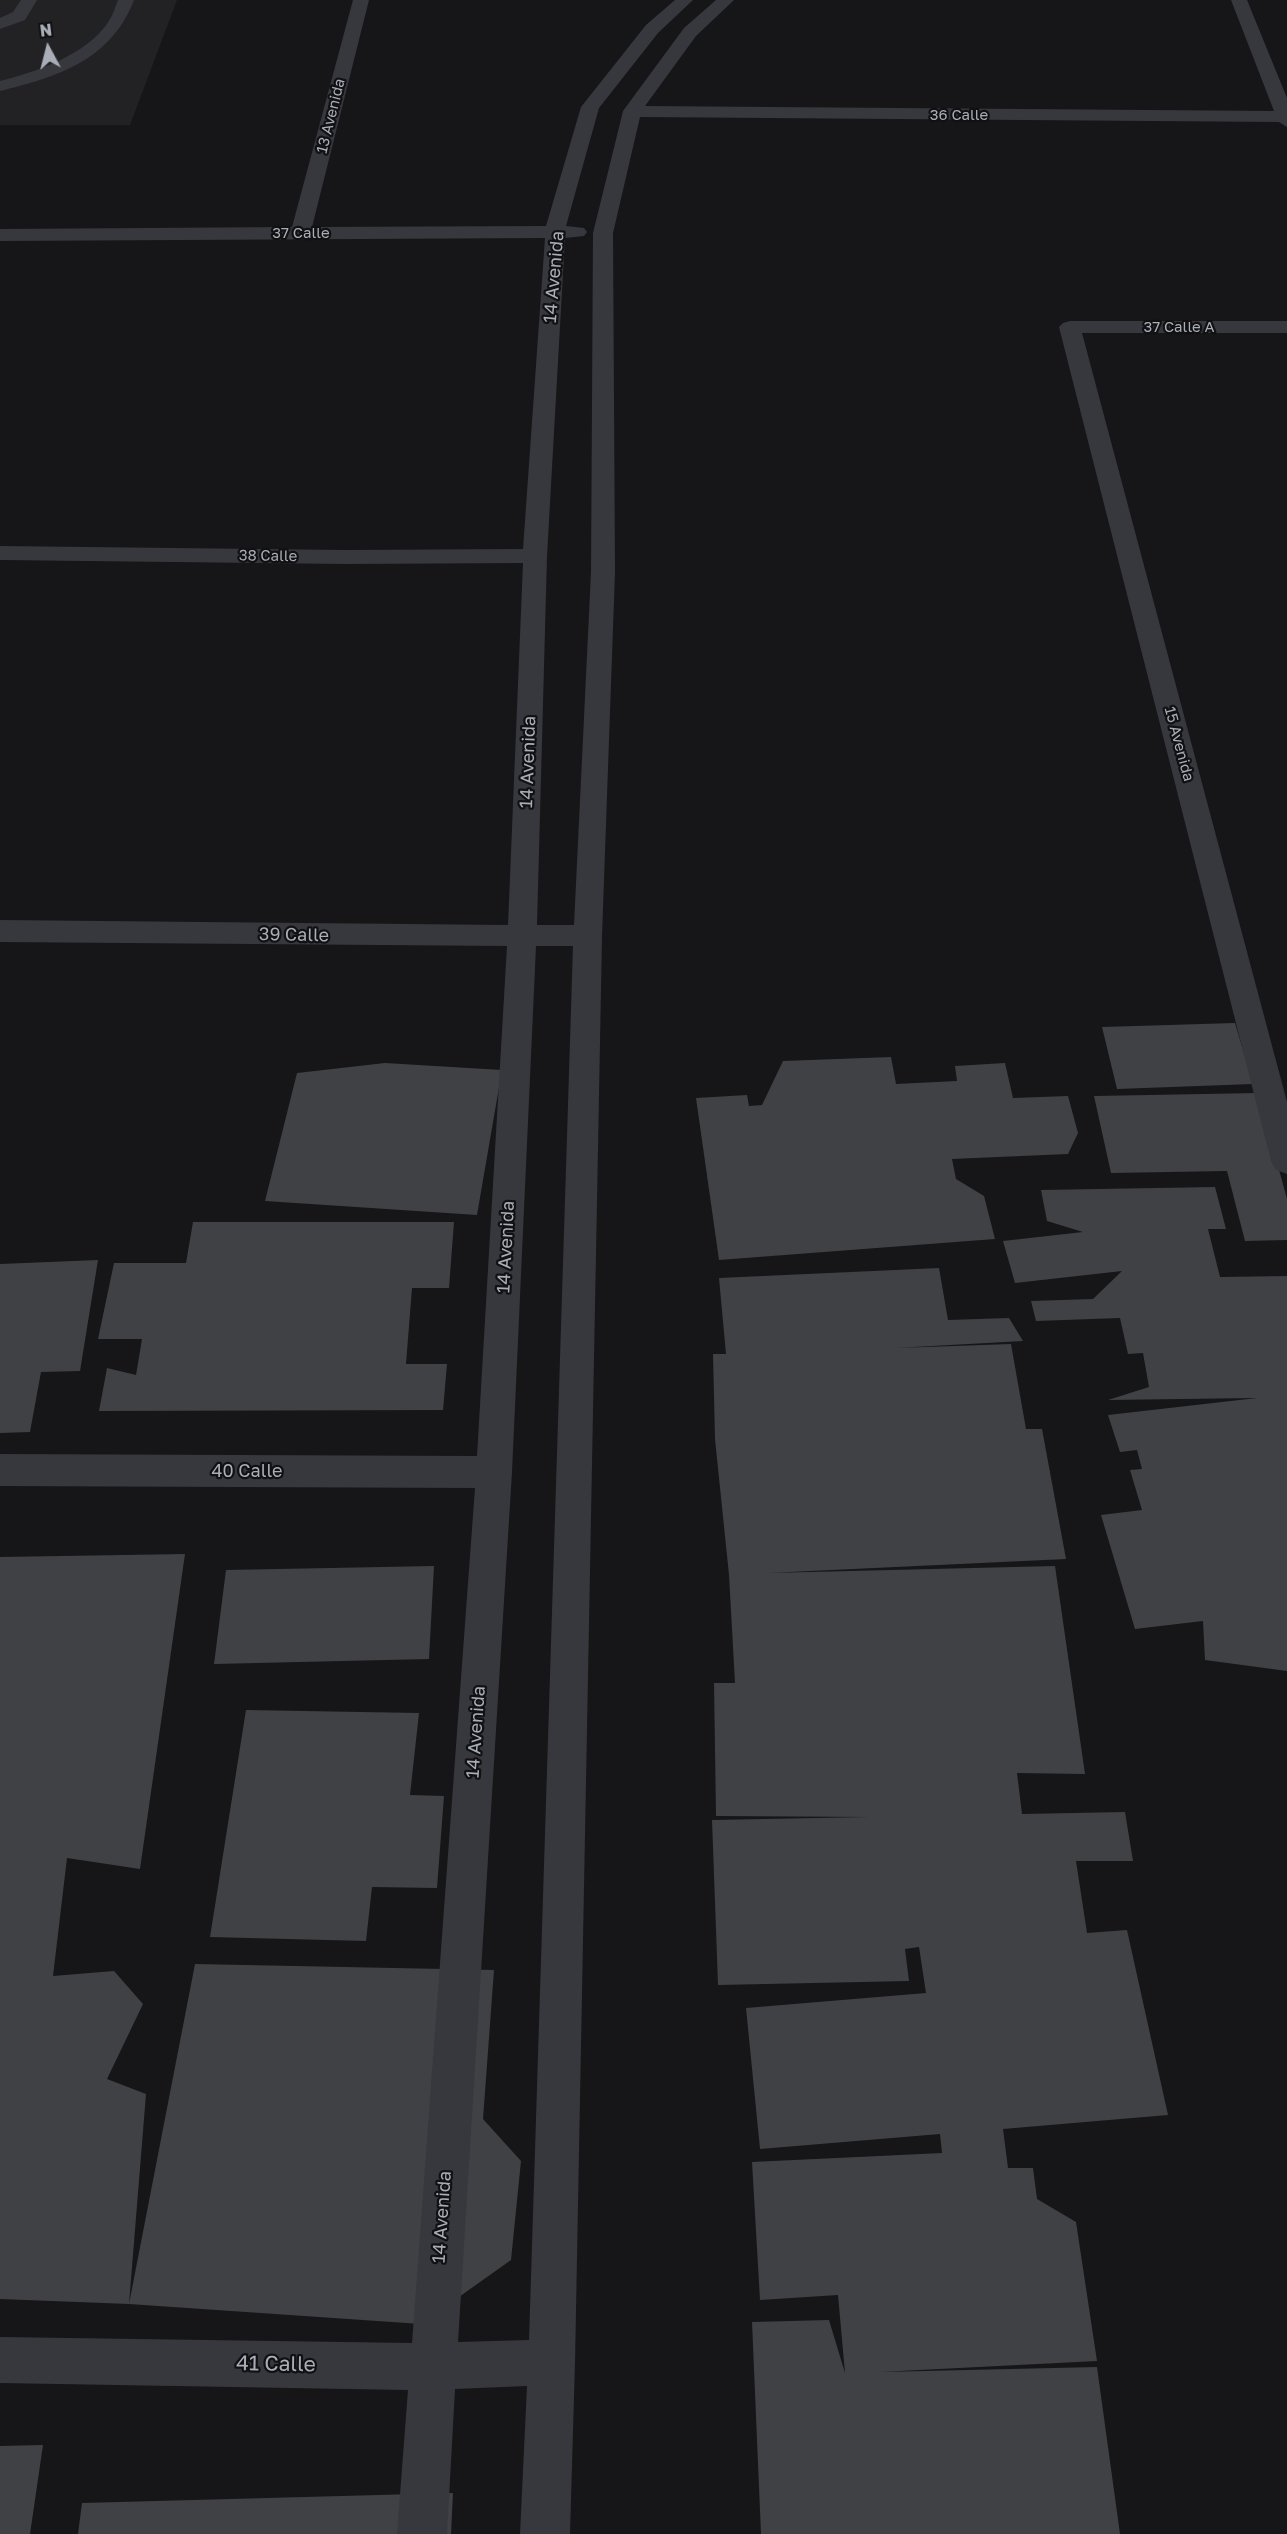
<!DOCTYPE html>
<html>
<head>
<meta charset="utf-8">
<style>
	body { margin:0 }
	#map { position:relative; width:1287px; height:2534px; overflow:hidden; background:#161618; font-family:"Golos Text",sans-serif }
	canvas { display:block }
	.north { position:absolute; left:18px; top:18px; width:60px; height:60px; -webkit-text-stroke:4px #111113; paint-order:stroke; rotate:353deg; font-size:16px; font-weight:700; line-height:24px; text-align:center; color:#a8adb8 }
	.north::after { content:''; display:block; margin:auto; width:21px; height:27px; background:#a8adb8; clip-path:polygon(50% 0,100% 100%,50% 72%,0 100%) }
</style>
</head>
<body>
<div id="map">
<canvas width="1287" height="2534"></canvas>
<div class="north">N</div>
</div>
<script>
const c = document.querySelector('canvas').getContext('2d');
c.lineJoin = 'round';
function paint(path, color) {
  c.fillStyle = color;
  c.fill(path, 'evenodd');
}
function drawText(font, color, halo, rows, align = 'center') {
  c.font = font + ' "Golos Text",sans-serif';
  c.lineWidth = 4.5;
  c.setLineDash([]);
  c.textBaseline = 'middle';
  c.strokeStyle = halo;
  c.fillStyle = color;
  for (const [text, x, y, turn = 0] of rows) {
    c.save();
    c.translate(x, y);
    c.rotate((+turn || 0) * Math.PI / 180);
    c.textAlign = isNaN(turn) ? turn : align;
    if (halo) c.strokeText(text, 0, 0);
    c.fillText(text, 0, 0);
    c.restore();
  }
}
paint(new Path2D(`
	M0 0H177L130 125H0Z`), '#222225');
paint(new Path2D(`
	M1235 1023 1253 1084 1117 1089 1102 1027Z
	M891 1057 896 1084 957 1081 955 1066 1005 1063 1013 1098 1068 1096 1078 1133 1068 1154 952 1159 956 1179 984 1196 995 1239 719 1260 696 1098 747 1095 749 1106 762 1105 783 1061Z
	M385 1063 502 1070 477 1215 265 1201 297 1073Z
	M1258 1093 1287 1199V1240L1245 1241 1227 1171 1111 1173 1094 1096Z
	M1215 1187 1226 1229H1208L1220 1277 1287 1276V1671L1205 1660 1203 1621 1135 1629 1101 1515 1142 1510 1130 1470 1142 1469 1137 1450 1120 1452 1108 1415 1257 1398 1108 1400 1149 1387 1143 1353 1128 1354 1120 1318 1036 1321 1031 1301 1093 1299 1122 1271 1015 1283 1003 1241 1083 1232 1047 1221 1041 1190Z
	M193 1222H454L449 1288H412L406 1364H447L443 1410 99 1411 107 1368 136 1375 142 1339H98L114 1263H186Z
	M98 1260 80 1371 41 1372 30 1432 0 1433V1264Z
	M939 1268 948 1320 1009 1318 1023 1341 896 1348 1011 1344 1026 1429H1042L1066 1559 768 1573 1055 1566 1085 1774 1017 1773 1022 1814 1125 1812 1133 1861H1076L1087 1933 1127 1930 1168 2115 1003 2129 1008 2168H1033L1037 2199 1076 2222 1097 2361 880 2372 1097 2367 1120 2534H761L752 2322 829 2320 845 2373 838 2295 760 2300 752 2162 942 2153 940 2134 760 2149 746 2008 926 1993 919 1947 905 1949 909 1981 718 1985 712 1820 868 1817 716 1816 714 1683H735L729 1575 715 1439 713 1354H726L719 1278Z
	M185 1554 140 1869 67 1858 53 1976 114 1971 143 2004 107 2079 146 2094 129 2304 195 1964 494 1970 483 2119 521 2161 511 2260 421 2324 129 2304 0 2299V1557Z
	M434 1566 429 1659 214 1664 226 1570Z
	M246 1710 419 1713 410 1795 444 1796 437 1888 372 1887 366 1941 210 1937Z
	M43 2445 30 2534H0V2446Z
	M453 2493 451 2534H78L82 2503Z`), '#404145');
paint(new Path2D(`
	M21 0H37L25 20 0 29V18L13 12Z
	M353 0H369L312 227 546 226 581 107 646 25 675 0H693L658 33 599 108 566 226 584 228 587 232 584 236 565 238 547 556 537 925H574L591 572 593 233 623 111 684 28 716 0H734L696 36 645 106 1274 111 1231 0H1247L1287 98V127L1279 122 640 117 613 233 615 572 602 936 575 2362 570 2534H520L527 2386 455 2389 447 2534H397L408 2390 0 2383V2337L412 2343 475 1488 0 1486V1454L477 1456 507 946 0 942V920L508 925 523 563 346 564 0 560V546L346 550 523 549 545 238 0 241V229L292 227ZM536 946H573L529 2340 458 2342 512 1472Z
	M1070 321H1287V333H1082L1287 1102V1174L1276 1170 1271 1161 1059 327 1063 323Z`), '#37383d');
paint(new Path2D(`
	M118 0H134C111 60 58 77 0 91V81C36 72 87 55 109 21 113 15 115 7 118 0Z`), '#37383d');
drawText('15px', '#a8adb8', '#111113', [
	["36 Calle",959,115],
	["13 Avenida",331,116,-76],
	["37 Calle",301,233],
	["37 Calle A",1179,327],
	["38 Calle",268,556,1],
	["15 Avenida",1179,744,75]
]);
drawText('18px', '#a8adb8', '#111113', [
	["14 Avenida",554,277,-85],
	["14 Avenida",528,762,-88],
	["39 Calle",294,935,1],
	["14 Avenida",506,1247,-87],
	["40 Calle",247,1471],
	["14 Avenida",476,1732,-86],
	["14 Avenida",442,2217,-86]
]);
drawText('21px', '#a8adb8', '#111113', [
	["41 Calle",276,2364,1]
]);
</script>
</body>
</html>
